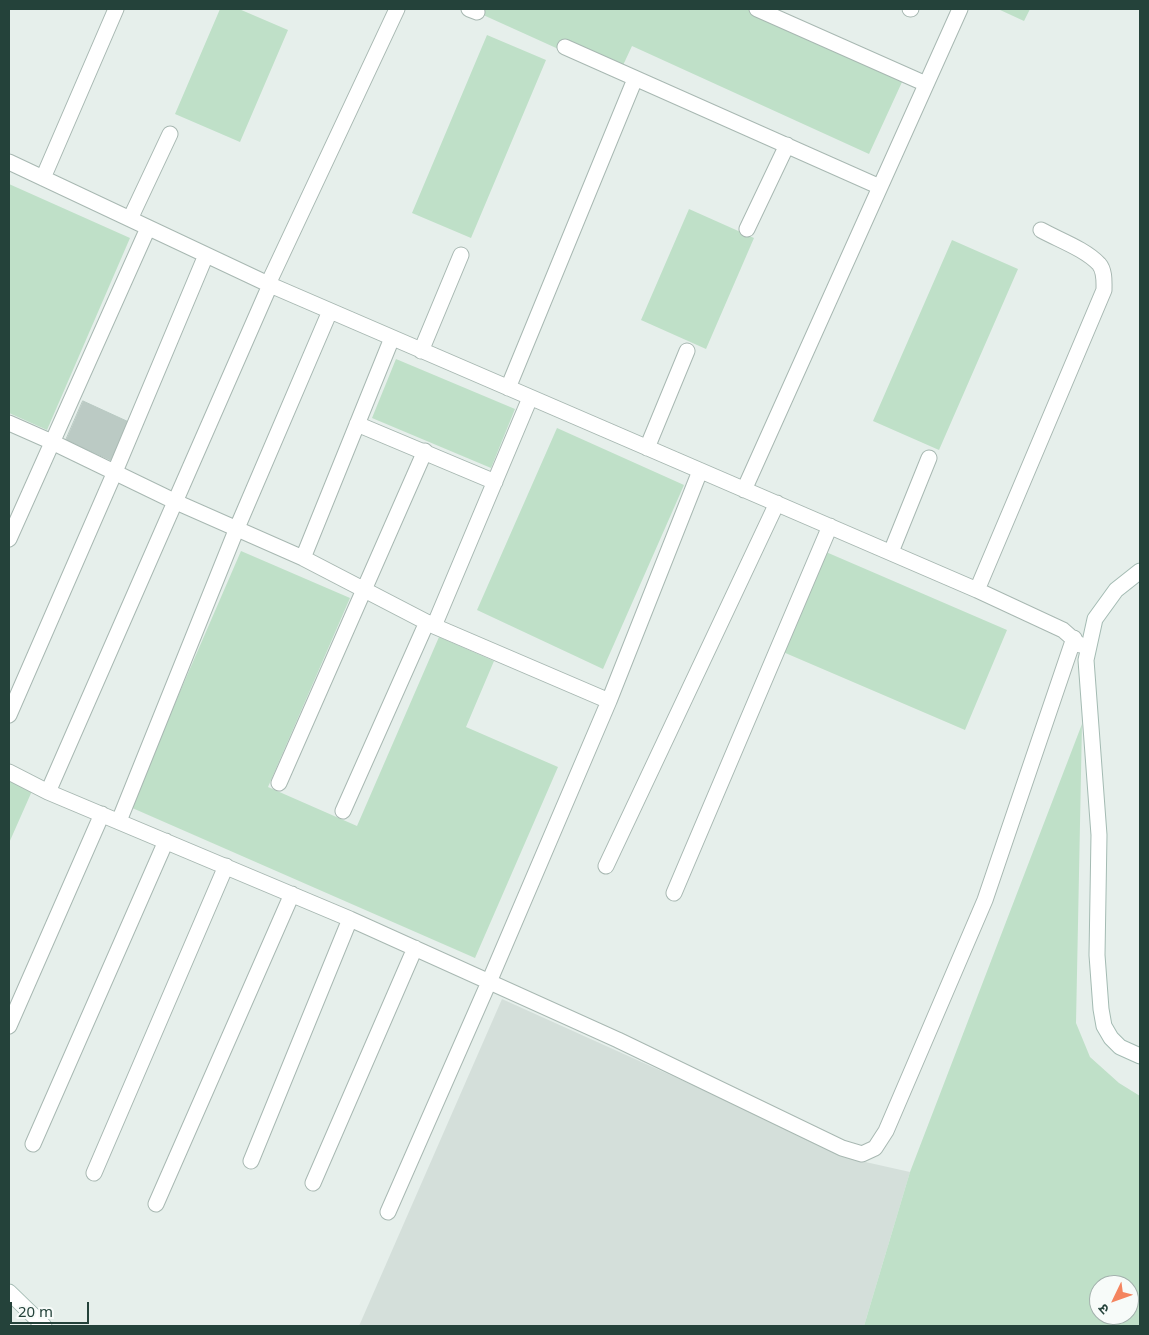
<!DOCTYPE html>
<html>
<head>
<meta charset="utf-8">
<style>
	body { margin:0 }
	#map { position:relative; width:1149px; height:1335px; overflow:hidden; background:#e6efeb; font-family:"Noto Sans","Noto Sans Devanagari",sans-serif }
	canvas { display:block }
	.frame { position:absolute; inset:0; border:10px solid #24423a; pointer-events:none }
	.north { position:absolute; left:1089px; top:1275px; width:50px; height:50px; box-sizing:border-box; background:#f7fbf9; border:1px solid #a3b1ad; border-radius:50%; rotate:228deg; font-size:14px; font-weight:700; line-height:20px; text-align:center; color:#24423a }
	.north::after { content:''; display:block; margin:auto; width:18px; height:22px; background:#f4845f; clip-path:polygon(50% 0,100% 100%,50% 72%,0 100%) }
	.scale { position:absolute; left:10px; top:1302px; width:79px; height:22px; box-sizing:border-box; border:2px solid #24423a; border-top:0; padding-left:6px; font-size:15px; line-height:18px; white-space:nowrap; color:#24423a; -webkit-text-stroke:4px #f7fbf9; paint-order:stroke }
</style>
</head>
<body>
<div id="map">
<canvas width="1149" height="1335"></canvas>
<div class="frame"></div>
<div class="north">उ</div>
<div class="scale">20 m</div>
</div>
<script>
const c = document.querySelector('canvas').getContext('2d');
c.lineJoin = 'round';
function paint(path, color) {
  c.fillStyle = color;
  c.fill(path, 'evenodd');
}
function strokePath(path, color, width, dash) {
  c.strokeStyle = color;
  c.lineWidth = width;
  c.lineCap = dash ? 'butt' : 'round';
  c.setLineDash(dash || []);
  c.stroke(path);
}
paint(new Path2D(`
	M502 999 861 1161 910 1172 864 1326H359Z`), '#d4dfda');
paint(new Path2D(`
	M220 9H239L288 30 240 142 175 114Z
	M470 9H776L908 69 869 154 632 46 618 76Z
	M998 9H1030L1024 21Z
	M487 35 546 60 471 238 412 213Z
	M9 184 130 238 47 430 9 413Z
	M689 209 754 238 706 349 641 320Z
	M952 240 1018 269 939 450 873 421Z
	M396 359 515 409 491 468 372 418Z
	M557 428 684 485 603 669 477 610Z
	M241 551 350 598 268 787 357 826 439 637 494 661 466 727 558 767 475 958 130 807Z
	M826 552 1007 630 965 730 783 652Z
	M1082 724 1076 1023 1090 1057 1119 1083 1140 1096V1326H864L910 1172ZM1099 1285H1129V1315H1099Z
	M9 780 32 791 9 843Z`), '#bfe0c8');
const building = new Path2D(`
	M83 401 131 423 115 462 66 440Z`);
paint(building, '#bbcac4');
strokePath(building, '#b8c9c2', 1);
const street = new Path2D(`
	M469 9 477 12
	M757 9 926 84
	M910 9H911
	M565 47 880 187
	M9 162 268 284 977 590 1063 630 1080 645
	M43 178 116 9
	M130 219 170 134
	M747 229 787 145
	M268 284 397 9
	M421 351 461 255
	M508 388 635 79
	M9 423 52 442 176 502 303 558 434 626 609 701
	M357 424 495 482
	M647 448 687 351
	M744 490 960 9
	M9 539 148 228
	M891 552 929 458
	M303 558 392 338
	M977 590 1104 290C1104 282 1105 271 1099 264 1085 249 1059 240 1041 230
	M434 626 530 398
	M9 715 114 474 206 255
	M9 772 48 792 350 919 618 1040 842 1148 862 1154 875 1148 886 1131 985 900 1074 638
	M279 783 425 451
	M48 792 270 285
	M343 811 427 622
	M119 821 237 528 330 311
	M606 866 777 503
	M674 893 830 526
	M9 1026 102 814
	M33 1144 166 841
	M251 1161 350 919
	M94 1173 226 866
	M313 1183 415 948
	M156 1204 292 894
	M388 1212 489 982 609 701 700 471`);
const secondary = new Path2D(`
	M1140 571 1116 590 1095 619 1086 660 1099 835 1097 955 1101 1009 1104 1026 1111 1038 1120 1047 1140 1056
	M9 1292 44 1326`);
strokePath(street, '#a8b8b2', 17);
strokePath(secondary, '#a4bbb3', 17);
strokePath(street, '#fff', 15);
strokePath(secondary, '#fff', 15);
</script>
</body>
</html>
